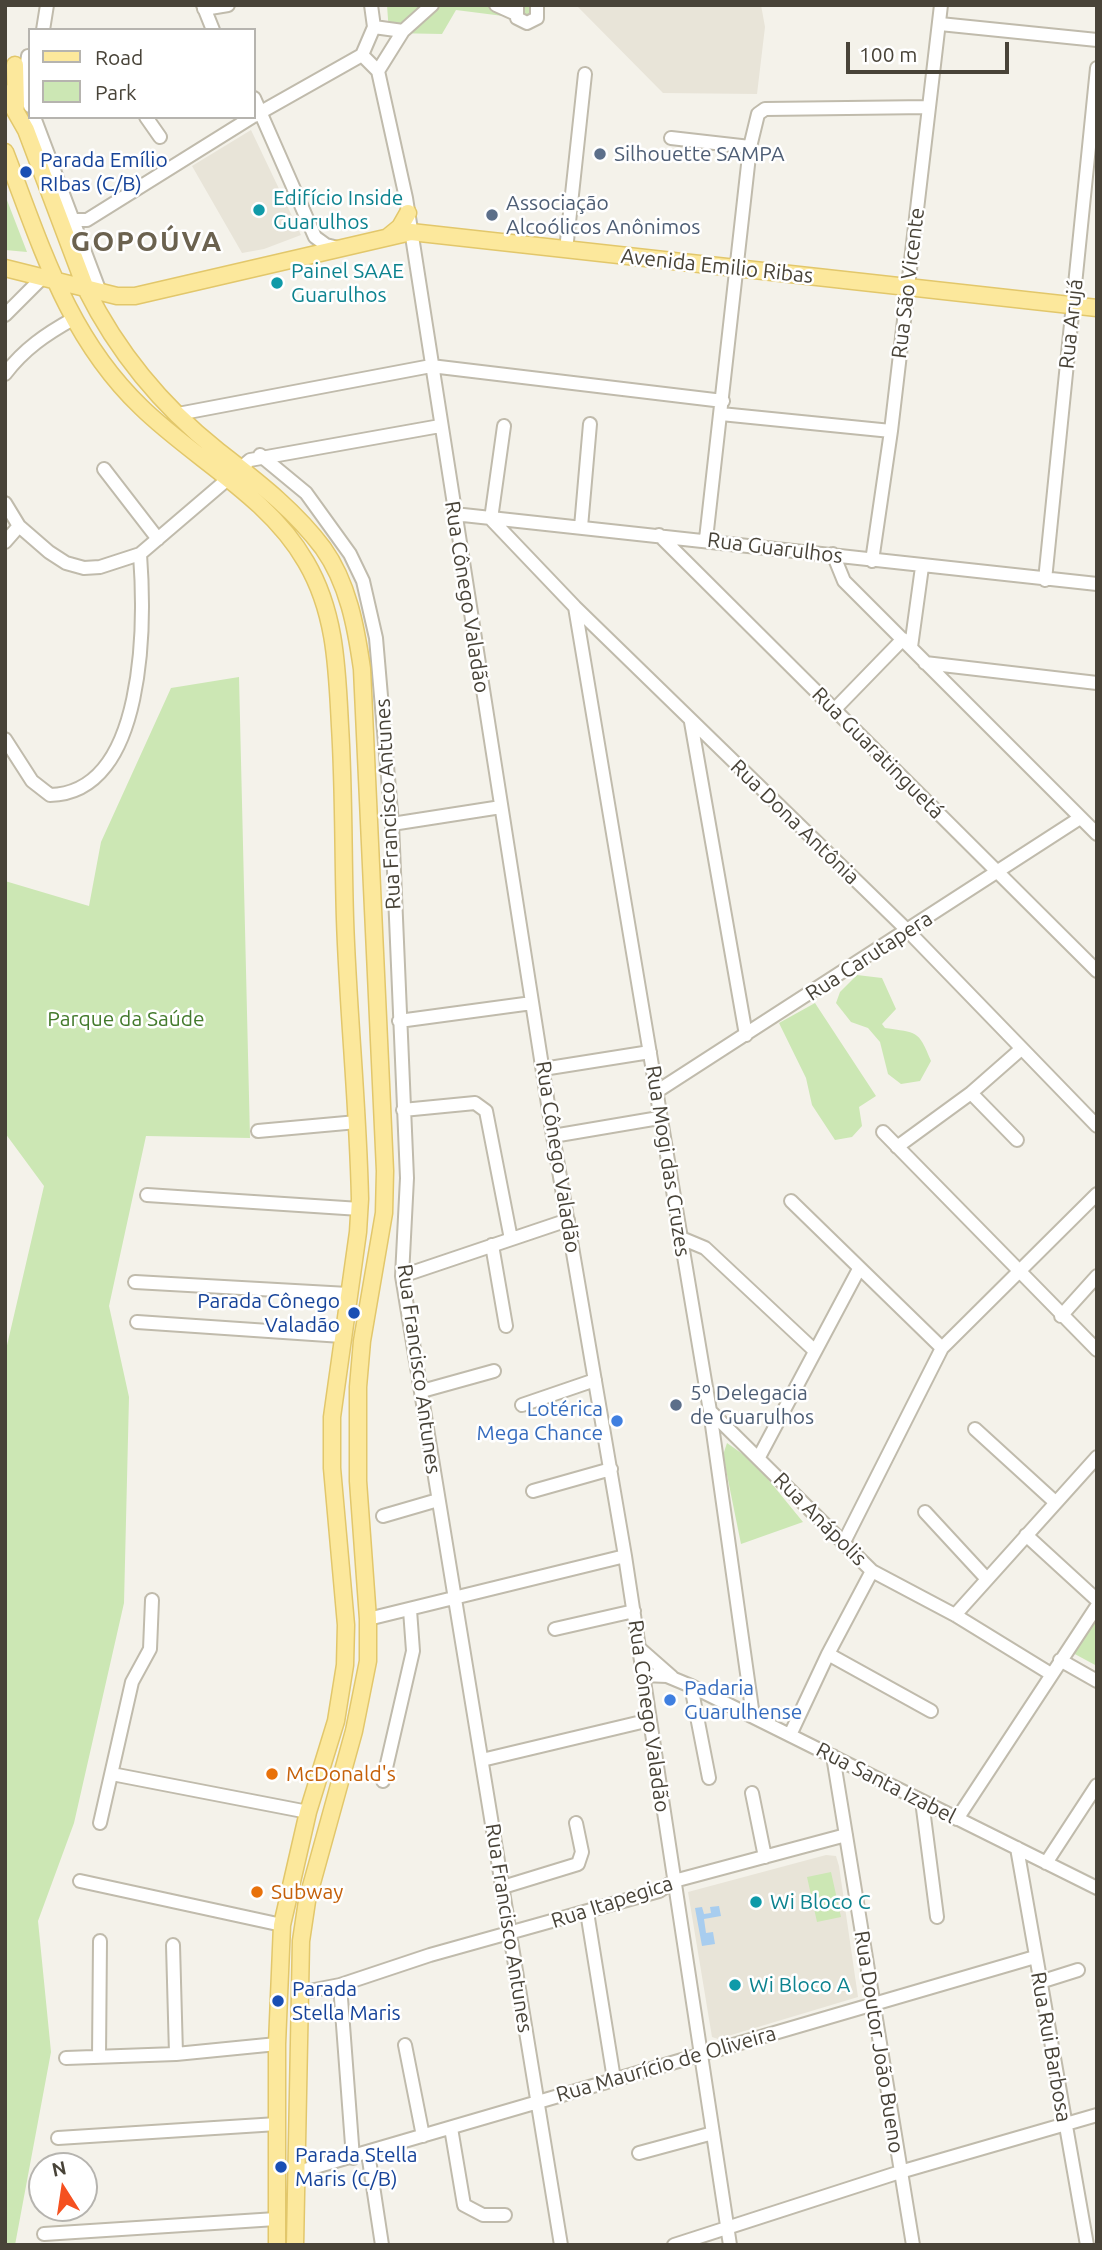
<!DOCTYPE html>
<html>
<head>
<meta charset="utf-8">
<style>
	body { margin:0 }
	#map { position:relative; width:1102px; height:2250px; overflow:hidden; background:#f4f2ea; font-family:Ubuntu,sans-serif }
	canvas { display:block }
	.frame { position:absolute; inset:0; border:7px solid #484338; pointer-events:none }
	.legend { position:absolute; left:28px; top:28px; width:228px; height:91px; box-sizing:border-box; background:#fff; border:2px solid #b6b4af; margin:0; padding:9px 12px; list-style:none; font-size:21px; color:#484338 }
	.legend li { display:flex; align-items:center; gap:14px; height:35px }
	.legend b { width:35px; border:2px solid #b6b4af }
	.north { position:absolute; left:28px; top:2152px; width:70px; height:70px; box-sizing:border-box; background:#fff; border:2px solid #b6b4af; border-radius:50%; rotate:348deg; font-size:19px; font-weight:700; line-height:28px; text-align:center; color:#484338 }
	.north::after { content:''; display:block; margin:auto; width:24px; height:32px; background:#f55120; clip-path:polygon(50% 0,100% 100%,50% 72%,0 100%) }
	.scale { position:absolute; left:846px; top:42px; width:163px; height:32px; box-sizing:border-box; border:4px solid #484338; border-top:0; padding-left:9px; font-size:21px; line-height:24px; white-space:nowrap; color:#484338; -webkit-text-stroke:5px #fff; paint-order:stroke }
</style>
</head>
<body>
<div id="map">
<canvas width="1102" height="2250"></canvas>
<div class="frame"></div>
<ul class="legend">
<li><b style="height:9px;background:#fce89c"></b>Road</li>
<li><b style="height:19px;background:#cce7b4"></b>Park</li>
</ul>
<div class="north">N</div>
<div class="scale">100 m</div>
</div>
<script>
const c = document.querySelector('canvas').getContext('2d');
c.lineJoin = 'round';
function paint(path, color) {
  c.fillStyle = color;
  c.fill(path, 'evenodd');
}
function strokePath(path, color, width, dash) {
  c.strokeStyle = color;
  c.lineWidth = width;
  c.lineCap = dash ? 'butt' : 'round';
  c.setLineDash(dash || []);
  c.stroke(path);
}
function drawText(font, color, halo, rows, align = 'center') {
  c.font = font + ' Ubuntu,sans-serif';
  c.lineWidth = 5;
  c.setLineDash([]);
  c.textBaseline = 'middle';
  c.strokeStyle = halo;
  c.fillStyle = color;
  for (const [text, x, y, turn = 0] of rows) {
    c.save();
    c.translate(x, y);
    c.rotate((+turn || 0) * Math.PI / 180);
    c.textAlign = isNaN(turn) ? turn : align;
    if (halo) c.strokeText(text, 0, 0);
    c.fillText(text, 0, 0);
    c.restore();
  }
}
paint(new Path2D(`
	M576 5H761L765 27 757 94 663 93Z
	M251 130 301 235 264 249 242 253 192 166Z
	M826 1855 836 1856 839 1866 858 1997 718 2039 712 2037 688 1892Z`), '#e8e4d8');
paint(new Path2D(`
	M387 5H541L543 17 537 25 529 27 511 17 456 10 442 34 389 33Z
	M5 195 27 252 5 250Z
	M239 677 250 1138 146 1136 109 1306 129 1397 124 1603 74 1823 38 1921 51 2052 15 2245H5V1354L44 1186 5 1133V881L89 906 101 842 171 688Z
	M857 975 882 978 896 1009 882 1024 885 1028C917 1033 918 1029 931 1061L920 1081 901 1084 888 1074 880 1042 868 1028 851 1022 836 1003 840 992Z
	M815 1003 876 1096 859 1107 862 1126 852 1137 835 1140 812 1105 806 1078 779 1023Z
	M727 1443 754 1462 803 1522 741 1544 723 1455Z
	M1097 1620V1666L1071 1652Z
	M831 1872 841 1917 817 1922 807 1877Z`), '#cce7b4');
paint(new Path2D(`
	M719 1906 721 1916 704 1919 706 1933 713 1932 715 1944 702 1946 695 1908 702 1907 704 1914 711 1913 710 1907Z`), '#a8cdef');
const minor = new Path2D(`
	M203 5 213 30
	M496 5 516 14
	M517 5V18L527 23 537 18V5
	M204 9 228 5
	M940 24 1097 40
	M374 27 403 31
	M43 30 47 5
	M362 55 378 71 406 198 553 1136 625 1556 730 2245
	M362 55 374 27 371 5
	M28 56 25 77 30 106
	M378 71 403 31 432 5
	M254 98 315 237 326 245 338 248
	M254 116 362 55
	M34 117 100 292
	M146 117 160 137
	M671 138 750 147
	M73 220H87L252 117
	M566 250 585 74
	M5 315 44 276
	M5 374C24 349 46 334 73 319
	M178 414 431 366 723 401
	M721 414 891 431
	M504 426 491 519 575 607 908 931 1097 1126
	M260 455 306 493 350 554 363 581 376 638 392 824 407 1178 402 1276 561 2245
	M104 469 158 539
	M5 503 19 526 49 552 66 563 84 568 100 567 140 554 250 460 440 426
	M454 514 1097 584
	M581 527 590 424
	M659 535 1097 971
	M706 539 750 147 758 114 765 109 929 107
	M5 542 19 526
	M833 554 844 581 1097 834
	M872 561 891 431 941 5
	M1045 580 1097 68
	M575 607 710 1411 753 1716
	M911 647 922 567
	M925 663 1097 683
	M834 710 903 639
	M691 722 746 1035
	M5 739 32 781 50 795C147 793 145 621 140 554
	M392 824 501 807
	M399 1021 532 1003
	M543 1069 650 1052
	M656 1092 1080 818
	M971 1093 1017 1140
	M403 1110 475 1103 486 1111 511 1239
	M258 1131 357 1122
	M883 1132 1097 1350
	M553 1136 659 1118
	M897 1147 971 1093 1020 1050
	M147 1195 360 1209
	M791 1201 942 1348
	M681 1238 705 1248 815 1351
	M492 1245 506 1326
	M402 1276 568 1220
	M135 1282 348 1294
	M1061 1316 1097 1276
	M137 1322 342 1336
	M422 1391 494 1371
	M522 1405 595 1380
	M710 1411 872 1571 955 1615 1051 1674
	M975 1429 1055 1502
	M759 1457 859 1269
	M533 1491 611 1469
	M925 1512 986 1578
	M383 1516 438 1500
	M1026 1535 1097 1600
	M843 1544 942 1348 1097 1194
	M955 1615 1097 1457
	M368 1619 625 1556
	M555 1629 634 1611
	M639 1648 672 1677
	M828 1654 931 1711
	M1060 1660 1097 1681
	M643 1675 667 1676 691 1686 1097 1888
	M691 1686 709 1778
	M790 1735 828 1654 872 1571
	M833 1756 913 2245
	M482 1760 650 1720
	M112 1774 308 1812
	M383 1781 413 1651 410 1610
	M752 1793 765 1857
	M922 1801 937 1917
	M957 1819 1097 1606
	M100 1823 132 1682 150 1649 152 1600
	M1017 1848 1087 2245
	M1046 1863 1097 1785
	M80 1881 282 1925
	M503 1887 578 1864 582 1852 576 1823
	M587 1912 614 2079
	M173 1945 176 2054
	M1040 1982 1078 1970
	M340 1985 353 2158
	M299 1993 340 1985 430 1955 659 1891 674 1881 846 1835
	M405 2045 423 2136
	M99 2057 100 1941
	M66 2058 176 2054 277 2044
	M451 2128 464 2205 483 2215H505
	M58 2138 277 2124
	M368 2153 382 2245
	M639 2153 713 2133
	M298 2172 1035 1957
	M44 2234 276 2219
	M674 2245 900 2172 1097 2115`);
const major = new Path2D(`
	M15 65 16 106
	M5 93 26 130 86 289C117 351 162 406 217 450 255 480 293 508 323 548 348 583 356 627 362 669L385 1171 384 1213 362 1341 358 1387V1481L368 1619V1661L354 1731 307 1901 301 1941 295 2245
	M5 152C41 245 67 336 141 407 194 459 268 496 306 562 336 613 337 669 340 726 344 790 343 854 345 919 348 1012 358 1105 360 1199L358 1232 332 1417V1468L346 1625 345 1665 336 1721 308 1812 282 1925 277 2044V2245
	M389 236 400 227 408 213
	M5 268 117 296H135L411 232 1097 308`);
strokePath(minor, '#c0bbac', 16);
strokePath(major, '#e2c76b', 19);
strokePath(minor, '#fff', 12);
strokePath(major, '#fce89c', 16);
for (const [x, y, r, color] of [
	[600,154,7,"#5c6f8a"],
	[26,172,7,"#1a4fb4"],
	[259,210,7,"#0f9aa8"],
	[492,215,7,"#5c6f8a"],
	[277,283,7,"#0f9aa8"],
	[354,1313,7,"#1a4fb4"],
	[676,1405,7,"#5c6f8a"],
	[617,1421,7,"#3f7fe0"],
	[670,1700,7,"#3f7fe0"],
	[272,1774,7,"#e8710a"],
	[257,1892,7,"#e8710a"],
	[756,1902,7,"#0f9aa8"],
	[735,1985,7,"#0f9aa8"],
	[278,2001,7,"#1a4fb4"],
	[281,2167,7,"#1a4fb4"]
]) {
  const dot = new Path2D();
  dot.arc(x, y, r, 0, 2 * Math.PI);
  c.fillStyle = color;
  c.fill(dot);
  strokePath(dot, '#fff', 2.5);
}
drawText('21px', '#4e5e75', '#fff', [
	["Silhouette SAMPA",614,154],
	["Associação",506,203],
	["Alcoólicos Anônimos",506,227],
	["5º Delegacia",690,1393],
	["de Guarulhos",690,1417]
], 'left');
drawText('21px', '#164399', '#fff', [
	["Parada Emílio",40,160],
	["RIbas (C/B)",40,184],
	["Parada Cônego",340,1301,"right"],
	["Valadão",340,1325,"right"],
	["Parada",292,1989],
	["Stella Maris",292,2013],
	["Parada Stella",295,2155],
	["Maris (C/B)",295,2179]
], 'left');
drawText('21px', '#0d838f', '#fff', [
	["Edifício Inside",273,198],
	["Guarulhos",273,222],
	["Painel SAAE",291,271],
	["Guarulhos",291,295],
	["Wi Bloco C",770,1902],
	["Wi Bloco A",749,1985]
], 'left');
drawText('21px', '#484338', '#fff', [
	["Avenida Emilio Ribas",717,266,6],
	["Rua São Vicente",908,283,-83],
	["Rua Arujá",1071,324,-84],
	["Rua Guarulhos",775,548,7],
	["Rua Cônego Valadão",467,597,81],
	["Rua Guaratinguetá",878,753,45],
	["Rua Francisco Antunes",388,804,-93],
	["Rua Dona Antônia",795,822,44],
	["Rua Carutapera",869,956,-33],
	["Rua Cônego Valadão",558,1157,81],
	["Rua Mogi das Cruzes",668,1161,81],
	["Rua Francisco Antunes",419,1369,82],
	["Rua Anápolis",820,1519,45],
	["Rua Cônego Valadão",649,1716,82],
	["Rua Santa Izabel",886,1783,27],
	["Rua Itapegica",612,1902,-18],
	["Rua Francisco Antunes",509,1928,81],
	["Rua Doutor João Bueno",879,2042,81],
	["Rua Rui Barbosa",1051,2047,80],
	["Rua Maurício de Oliveira",666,2064,-16]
]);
drawText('21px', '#437a2c', '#fff', [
	["Parque da Saúde",126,1019]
]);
drawText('21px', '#366cbe', '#fff', [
	["Lotérica",603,1409],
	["Mega Chance",603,1433],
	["Padaria",684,1688,"left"],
	["Guarulhense",684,1712,"left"]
], 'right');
drawText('21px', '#c56008', '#fff', [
	["McDonald's",286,1774],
	["Subway",271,1892]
], 'left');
c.letterSpacing = '2px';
drawText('bold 28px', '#6b624f', '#fff', [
	["GOPOÚVA",147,242]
]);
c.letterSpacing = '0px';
</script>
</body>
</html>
